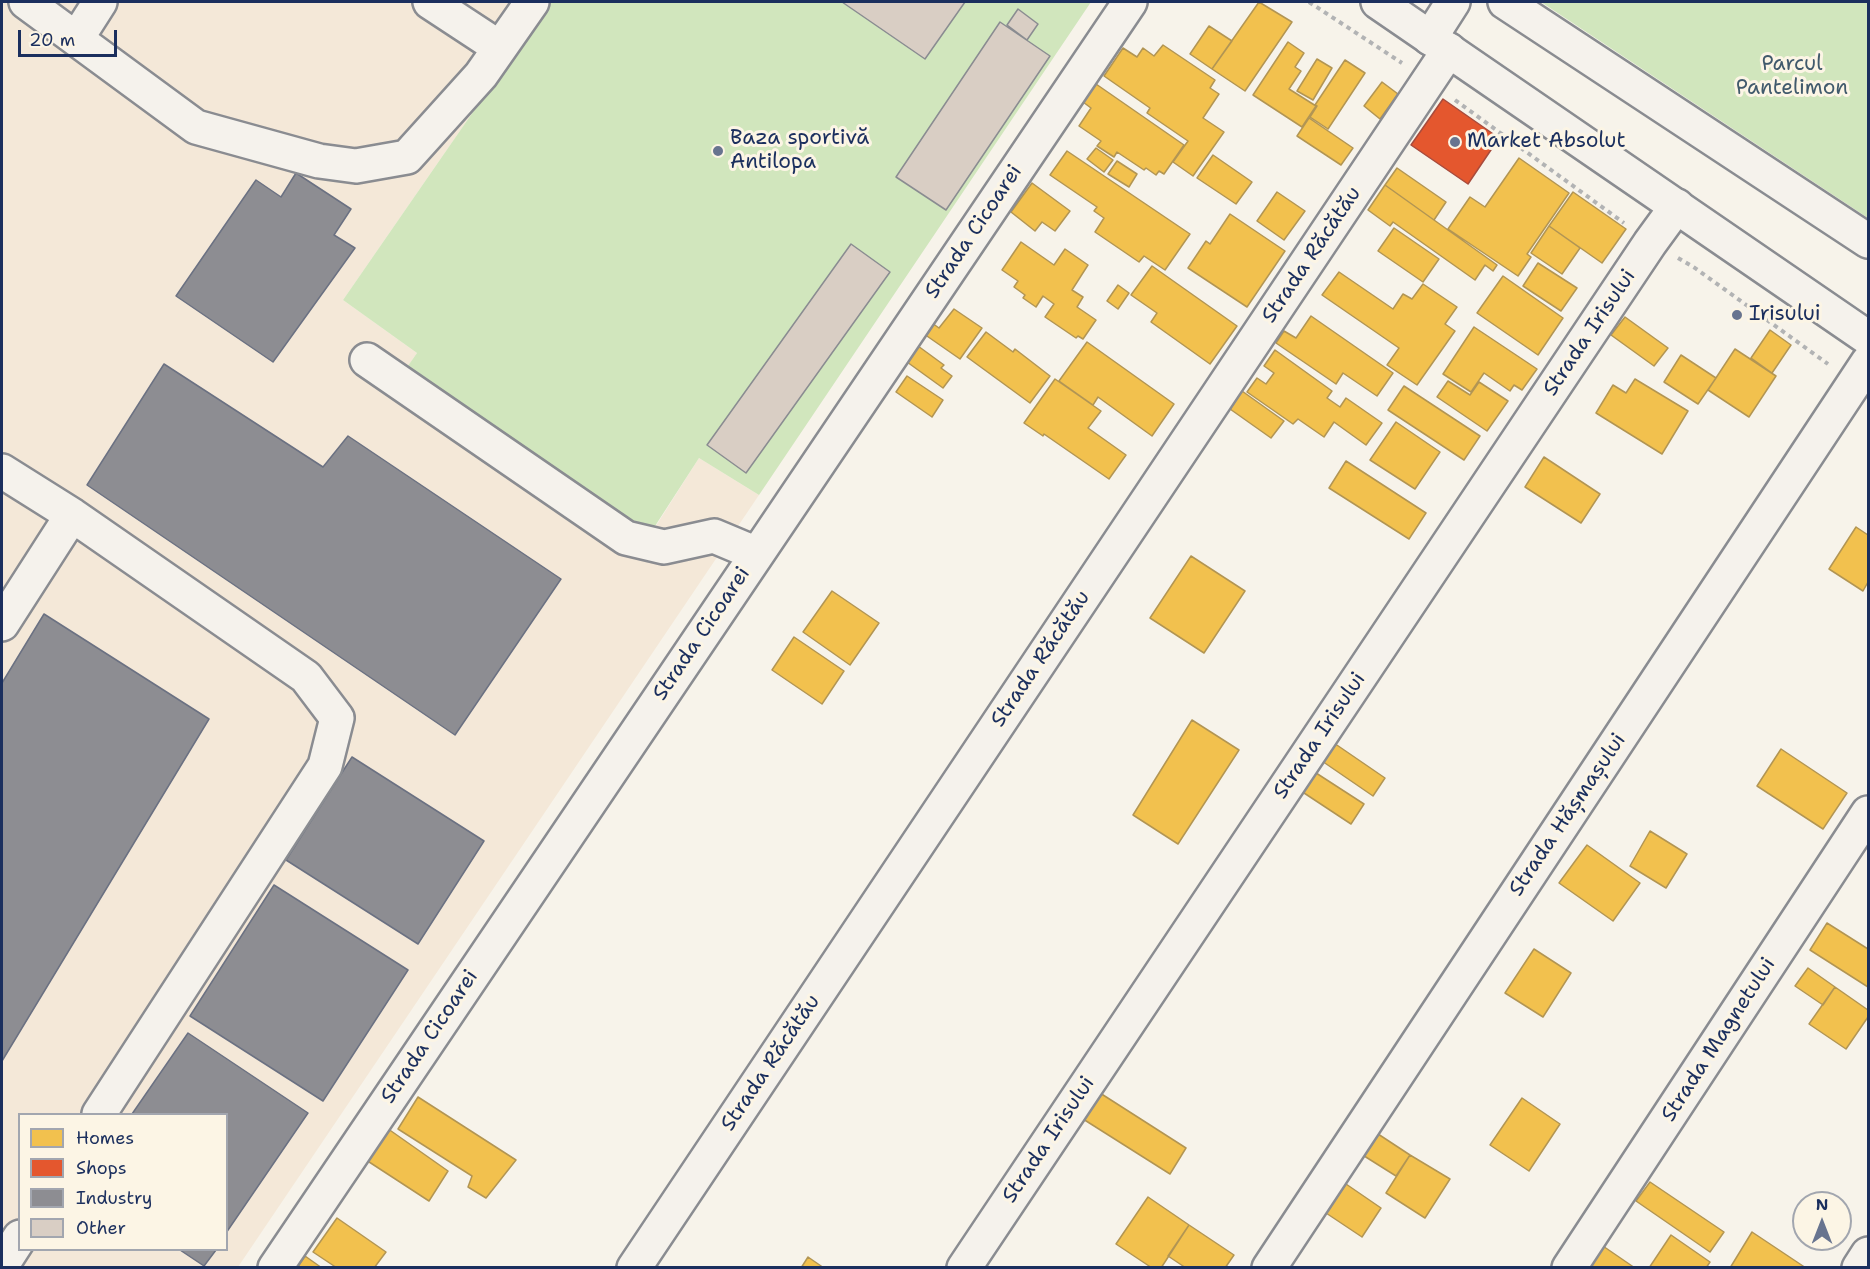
<!DOCTYPE html>
<html>
<head>
<meta charset="utf-8">
<style>
	body { margin:0 }
	#map { position:relative; width:1870px; height:1269px; overflow:hidden; background:#f7f3ea; font-family:"Shantell Sans",sans-serif }
	canvas { display:block }
	.frame { position:absolute; inset:0; border:3px solid #1b2f5e; pointer-events:none }
	.legend { position:absolute; left:18px; top:1113px; width:210px; height:138px; box-sizing:border-box; background:#fcf5e5; border:2px solid #a2a6af; margin:0; padding:8px 10px; list-style:none; font-size:18px; color:#1b2f5e }
	.legend li { display:flex; align-items:center; gap:12px; height:30px }
	.legend b { width:30px; border:2px solid #a2a6af }
	.north { position:absolute; left:1792px; top:1191px; width:60px; height:60px; box-sizing:border-box; background:#fcf5e5; border:2px solid #a2a6af; border-radius:50%; rotate:0deg; font-size:16px; font-weight:700; line-height:24px; text-align:center; color:#1b2f5e }
	.north::after { content:''; display:block; margin:auto; width:21px; height:27px; background:#68748f; clip-path:polygon(50% 0,100% 100%,50% 72%,0 100%) }
	.scale { position:absolute; left:18px; top:30px; width:99px; height:27px; box-sizing:border-box; border:3px solid #1b2f5e; border-top:0; padding-left:8px; font-size:18px; line-height:21px; white-space:nowrap; color:#1b2f5e; -webkit-text-stroke:4px #fcf5e5; paint-order:stroke }
</style>
</head>
<body>
<div id="map">
<canvas width="1870" height="1269"></canvas>
<div class="frame"></div>
<ul class="legend">
<li><b style="height:16px;background:#f2c14e"></b>Homes</li>
<li><b style="height:16px;background:#e4572e"></b>Shops</li>
<li><b style="height:16px;background:#8d8d92"></b>Industry</li>
<li><b style="height:16px;background:#d9cec4"></b>Other</li>
</ul>
<div class="north">N</div>
<div class="scale">20 m</div>
</div>
<script>
const c = document.querySelector('canvas').getContext('2d');
c.lineJoin = 'round';
function paint(path, color) {
  c.fillStyle = color;
  c.fill(path, 'evenodd');
}
function strokePath(path, color, width, dash) {
  c.strokeStyle = color;
  c.lineWidth = width;
  c.lineCap = dash ? 'butt' : 'round';
  c.setLineDash(dash || []);
  c.stroke(path);
}
function drawText(font, color, halo, rows, align = 'center') {
  c.font = font + ' "Shantell Sans",sans-serif';
  c.lineWidth = 6;
  c.setLineDash([]);
  c.textBaseline = 'middle';
  c.strokeStyle = halo;
  c.fillStyle = color;
  for (const [text, x, y, turn = 0] of rows) {
    c.save();
    c.translate(x, y);
    c.rotate((+turn || 0) * Math.PI / 180);
    c.textAlign = isNaN(turn) ? turn : align;
    if (halo) c.strokeText(text, 0, 0);
    c.fillText(text, 0, 0);
    c.restore();
  }
}
paint(new Path2D(`
	M2 2H549L343 300 417 353 398 380 647 540 699 458 759 495 238 1267 2 1268ZM20 1114H226V1250H20Z`), '#f4e8d8');
paint(new Path2D(`
	M549 2H1091L759 495 699 458 646 540 398 380 417 353 343 300Z
	M1541 2H1868V218Z`), '#d1e6bd');
const homes = new Path2D(`
	M1259 2 1292 22 1245 91 1212 69Z
	M1209 26 1232 41 1212 69 1190 54Z
	M1288 42 1304 53 1295 67 1301 71 1289 89 1316 106 1302 127 1253 95Z
	M1163 45 1215 80 1210 88 1219 94 1203 118 1224 132 1193 176 1173 162 1188 141 1147 113 1150 108 1104 76 1123 48 1137 57 1143 48 1154 56Z
	M1317 59 1332 68 1313 100 1297 91Z
	M1345 60 1365 73 1328 129 1310 117 1317 106 1315 105Z
	M1382 82 1398 94 1380 119 1364 106Z
	M1096 84 1184 145 1164 174 1159 171 1156 175 1146 168 1144 170 1117 152 1114 157 1097 146 1101 141 1079 126 1091 108 1083 102Z
	M1309 118 1353 148 1341 165 1297 136Z
	M1096 148 1113 160 1104 172 1087 159Z
	M1067 151 1190 234 1165 270 1144 256 1139 262 1095 232 1104 218 1094 211 1097 207 1050 175Z
	M1213 155 1252 182 1236 204 1197 178Z
	M1519 158 1569 193 1527 254 1531 257 1518 276 1448 229 1470 197 1485 207Z
	M1117 161 1137 174 1129 187 1108 174Z
	M1397 168 1446 202 1434 220 1385 185Z
	M1032 183 1070 211 1055 231 1042 222 1035 231 1011 212Z
	M1385 185 1497 265 1493 271 1485 265 1475 280 1393 222 1390 226 1368 210Z
	M1277 192 1305 211 1284 240 1257 221Z
	M1573 192 1626 229 1602 263 1549 226Z
	M1230 214 1285 251 1247 307 1188 268 1206 241 1210 244Z
	M1549 226 1580 248 1562 274 1531 253Z
	M1394 228 1439 259 1423 282 1378 251Z
	M1021 242 1054 265 1065 249 1088 265 1072 290 1083 297 1077 307 1096 320 1083 339 1078 336 1076 338 1045 317 1054 304 1043 296 1036 307 1023 298 1025 295 1014 287 1018 281 1002 270Z
	M1538 263 1577 288 1561 311 1523 286Z
	M1152 266 1237 326 1210 364 1151 322 1157 313 1131 295Z
	M1339 272 1393 309 1403 294 1412 299 1423 284 1457 307 1445 324 1455 331 1417 385 1387 365 1399 348 1322 295Z
	M1503 276 1563 318 1538 355 1477 313Z
	M1118 285 1129 293 1118 309 1107 301Z
	M954 309 982 328 960 359 924 334 932 323 939 328Z
	M1311 316 1393 373 1377 396 1343 373 1336 384 1276 343 1284 331 1296 338Z
	M1625 317 1668 348 1654 366 1611 335Z
	M1474 327 1537 369 1522 390 1514 385 1510 391 1484 373 1471 392 1443 374Z
	M1770 330 1791 345 1772 373 1751 358Z
	M986 332 1013 352 1015 349 1050 376 1030 403 967 357Z
	M1087 342 1174 404 1152 436 1098 397 1093 405 1059 381Z
	M918 346 944 365 941 368 952 376 943 388 907 362Z
	M1735 349 1776 376 1749 417 1708 390Z
	M1275 350 1332 391 1327 398 1340 407 1346 398 1382 423 1366 445 1334 422 1324 437 1298 419 1293 424 1247 392 1257 378 1266 384 1274 373 1264 366Z
	M1681 355 1716 378 1698 404 1664 382Z
	M907 376 943 400 932 417 896 392Z
	M1055 379 1101 411 1088 428 1126 455 1109 479 1044 434 1043 436 1024 423Z
	M1635 379 1688 411 1662 454 1596 413 1613 385 1626 393Z
	M1448 381 1470 395 1479 382 1508 401 1487 431 1437 397Z
	M1404 386 1480 436 1464 460 1388 410Z
	M1242 391 1284 421 1271 438 1230 409Z
	M1396 422 1440 452 1415 489 1370 460Z
	M1544 457 1600 494 1581 523 1525 487Z
	M1346 461 1426 513 1409 539 1329 488Z
	M1856 527 1868 535V582L1863 591 1829 569Z
	M1191 556 1245 591 1204 653 1150 618Z
	M832 591 879 623 850 665 803 632Z
	M794 637 844 671 822 704 772 670Z
	M1192 720 1239 750 1178 844 1133 815Z
	M1331 741 1385 778 1373 796 1319 759Z
	M1781 749 1847 793 1823 829 1757 786Z
	M1313 771 1364 804 1351 824 1301 791Z
	M1650 831 1687 854 1666 888 1630 866Z
	M1587 845 1640 883 1613 921 1559 883Z
	M1827 923 1868 949V987L1810 950Z
	M1534 949 1571 973 1543 1017 1505 993Z
	M1808 968 1835 987 1823 1005 1795 986Z
	M1835 987 1868 1010V1017L1846 1049 1809 1024Z
	M1100 1093 1186 1148 1170 1174 1083 1119Z
	M418 1097 516 1160 486 1198 468 1187 472 1176 398 1129Z
	M1522 1098 1560 1124 1529 1171 1490 1145Z
	M384 1126 448 1171 429 1201 363 1158Z
	M1375 1132 1410 1155 1396 1176 1361 1154Z
	M1410 1155 1450 1179 1425 1218 1386 1193Z
	M1650 1182 1724 1232 1710 1252 1636 1201Z
	M1346 1184 1381 1208 1362 1237 1326 1213Z
	M1148 1197 1189 1225 1161 1268H1152L1116 1244Z
	M337 1218 386 1252 374 1268H337L313 1252Z
	M1189 1225 1234 1255 1225 1268H1186L1168 1256Z
	M1752 1232 1806 1268H1730Z
	M1671 1235 1710 1262 1706 1268H1649Z
	M1600 1244 1635 1268H1585Z
	M305 1256 322 1268H297Z
	M808 1257 824 1268H801Z`);
paint(homes, '#f2c14e');
strokePath(homes, '#b29553', 1.5);
const shops = new Path2D(`
	M1443 99 1499 138 1468 184 1411 145Z`);
paint(shops, '#e4572e');
strokePath(shops, '#a84b3c', 1.5);
const industry = new Path2D(`
	M296 173 351 209 334 235 355 248 273 362 176 296 256 180 281 197Z
	M164 364 323 467 348 436 561 579 455 735 87 485Z
	M44 614 209 719 2 1061V683Z
	M352 757 484 841 418 944 286 860Z
	M274 885 408 970 323 1101 190 1016Z
	M188 1033 308 1113 226 1233V1114H132Z
	M180 1250H216L204 1266Z`);
paint(industry, '#8d8d92');
strokePath(industry, '#6b7182', 1.5);
const building = new Path2D(`
	M842 2H965L925 59Z
	M1018 9 1038 24 1027 40 1007 25Z
	M1000 22 1050 56 946 210 896 177Z
	M851 244 890 272 746 473 707 445Z`);
paint(building, '#d9cec4');
strokePath(building, '#8a8c91', 1.5);
const minor = new Path2D(`
	M26 2 196 127 319 161 356 166 407 157 481 75 532 2
	M430 2 500 48
	M1505 2 1868 241
	M77 38 100 2
	M1430 38 1453 2
	M367 360 626 538 664 547 714 536 757 554
	M2 471 72 515 306 677 337 718 325 766 99 1114
	M2 624 72 515
	M2 1265 20 1237
	M275 1268 1130 2
	M634 1268 1449 50
	M964 1268 1650 243 1677 206
	M1269 1268 1868 362
	M1569 1268 1868 813
	M1859 1268 1868 1254`);
const major = new Path2D(`
	M1378 2 1868 338`);
strokePath(minor, '#8a8c91', 38);
strokePath(major, '#8a8c91', 38);
strokePath(new Path2D(`
	M1309 2 1402 63
	M1455 100 1624 223
	M1678 258 1695 268 1828 364`), '#b2b3b4', 4, [4.5, 4.5]);
strokePath(minor, '#f5f2ec', 33);
strokePath(major, '#f5f2ec', 33);
for (const [x, y, r, color] of [
	[1455,142,6,"#68748f"],
	[718,151,6,"#68748f"],
	[1737,315,6,"#68748f"]
]) {
  const dot = new Path2D();
  dot.arc(x, y, r, 0, 2 * Math.PI);
  c.fillStyle = color;
  c.fill(dot);
  strokePath(dot, '#fcf5e5', 2);
}
drawText('21px', '#415a6c', '#fcf5e5', [
	["Parcul",1792,65],
	["Pantelimon",1792,89]
]);
drawText('21px', '#1b2f5e', '#fcf5e5', [
	["Baza sportivă",730,139],
	["Antilopa",730,163],
	["Market Absolut",1467,142],
	["Irisului",1749,315]
], 'left');
drawText('21px', '#1b2f5e', '#fcf5e5', [
	["Strada Cicoarei",974,232,-56],
	["Strada Răcătău",1312,255,-56],
	["Strada Irisului",1590,333,-56],
	["Strada Cicoarei",702,634,-56],
	["Strada Răcătău",1041,659,-56],
	["Strada Irisului",1320,736,-56],
	["Strada Hășmașului",1568,815,-56],
	["Strada Cicoarei",430,1037,-56],
	["Strada Magnetului",1719,1040,-57],
	["Strada Răcătău",771,1063,-56],
	["Strada Irisului",1049,1140,-56]
]);
</script>
</body>
</html>
